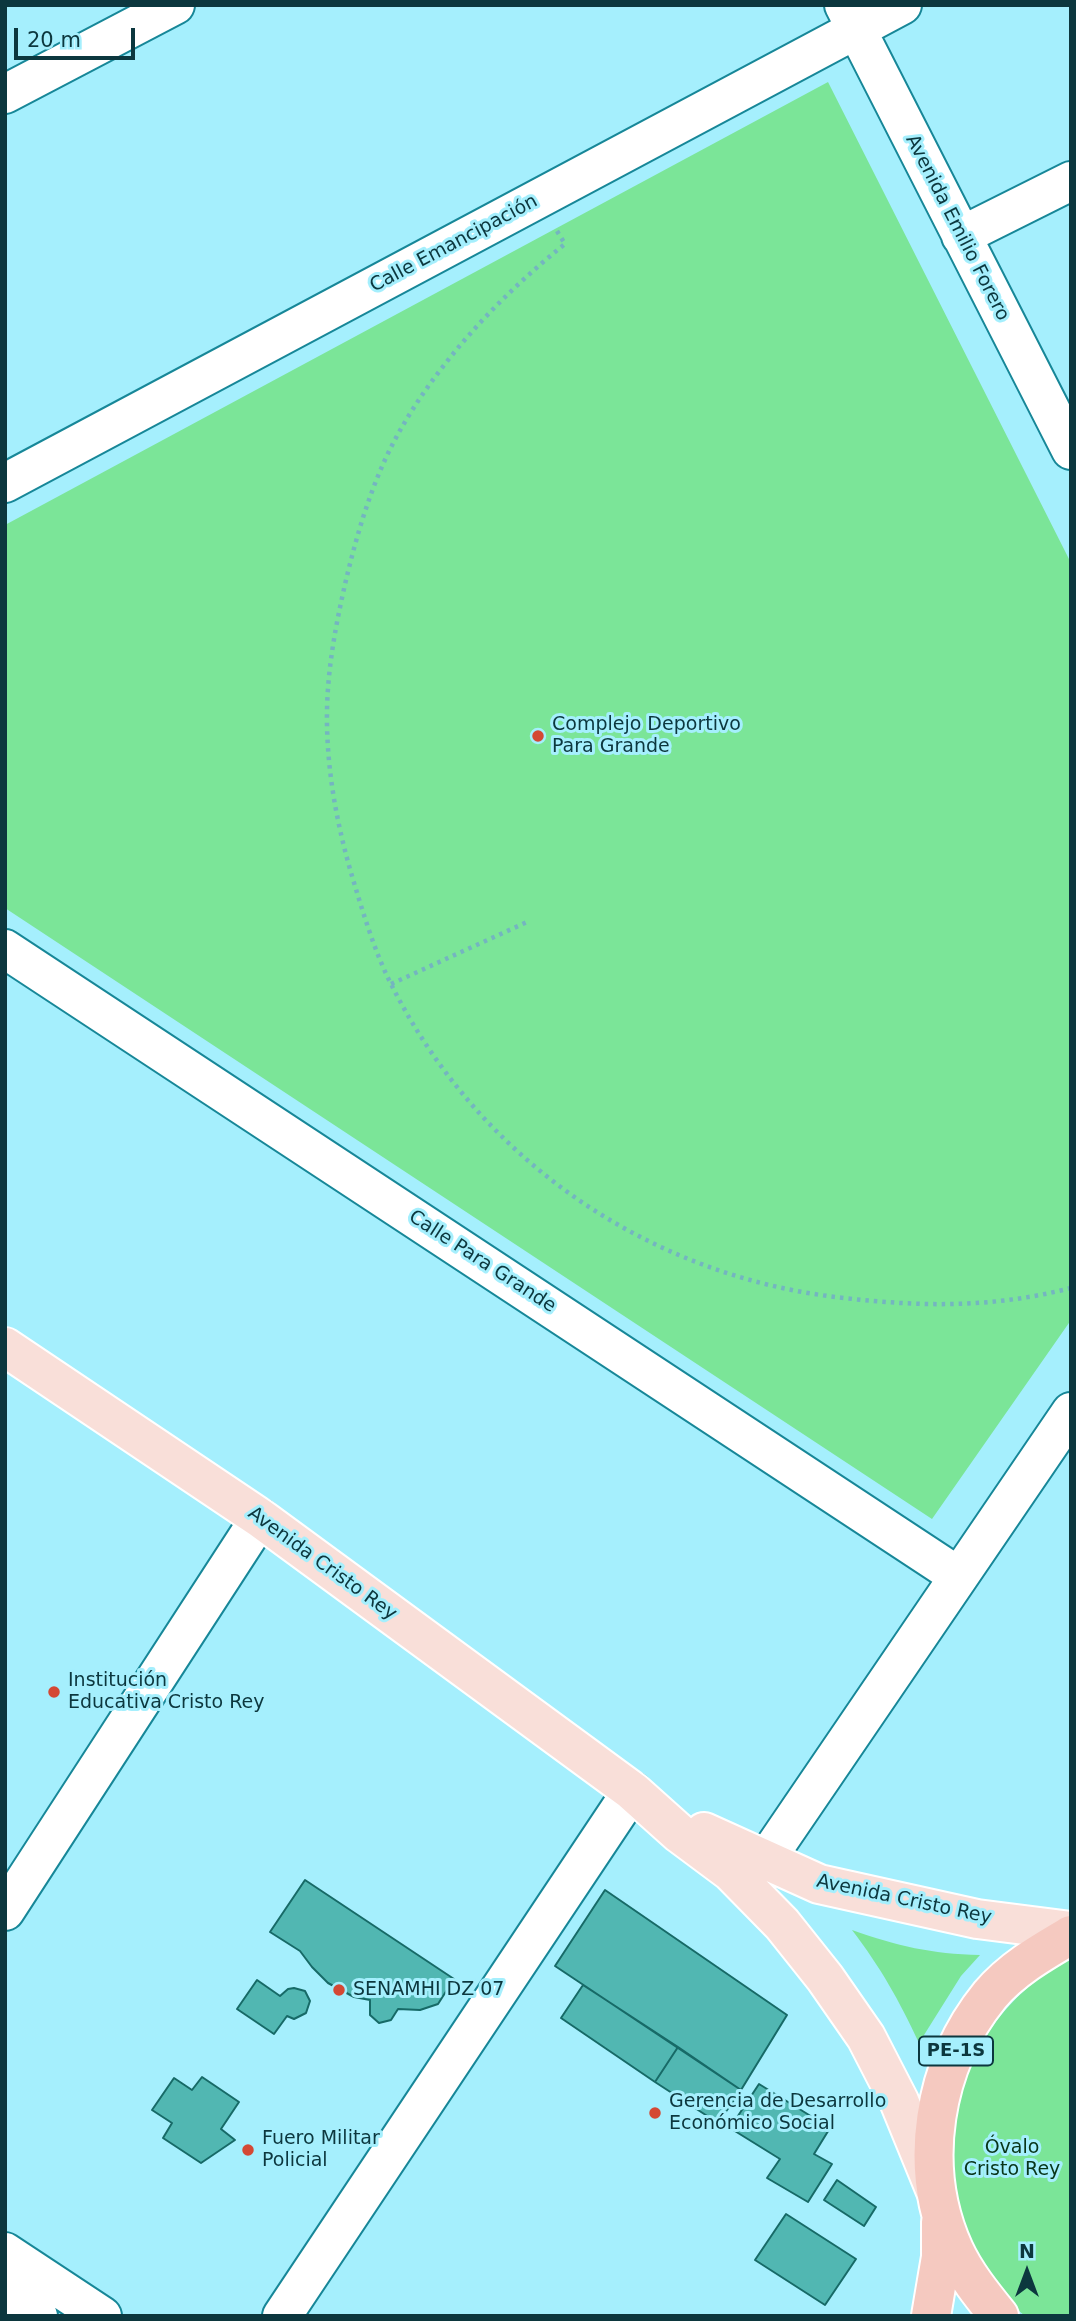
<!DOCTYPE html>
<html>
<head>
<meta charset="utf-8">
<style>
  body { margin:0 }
  #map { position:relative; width:1076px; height:2321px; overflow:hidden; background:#a5effd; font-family:"DejaVu Sans",sans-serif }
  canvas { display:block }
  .frame { position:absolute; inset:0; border:7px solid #0c373e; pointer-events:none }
  .north { position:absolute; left:992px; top:2237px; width:70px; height:70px; -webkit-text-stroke:5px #a5effd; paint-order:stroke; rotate:0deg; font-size:19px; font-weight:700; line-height:28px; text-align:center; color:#0c373e }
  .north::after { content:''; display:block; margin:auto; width:24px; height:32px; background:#0c373e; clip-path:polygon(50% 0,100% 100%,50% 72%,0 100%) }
  .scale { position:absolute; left:14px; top:28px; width:121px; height:32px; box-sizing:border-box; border:4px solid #0c373e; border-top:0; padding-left:9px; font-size:21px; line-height:24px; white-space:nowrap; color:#0c373e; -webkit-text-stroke:5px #a5effd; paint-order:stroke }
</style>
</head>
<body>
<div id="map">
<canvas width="1076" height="2321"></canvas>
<div class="frame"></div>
<div class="north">N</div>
<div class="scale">20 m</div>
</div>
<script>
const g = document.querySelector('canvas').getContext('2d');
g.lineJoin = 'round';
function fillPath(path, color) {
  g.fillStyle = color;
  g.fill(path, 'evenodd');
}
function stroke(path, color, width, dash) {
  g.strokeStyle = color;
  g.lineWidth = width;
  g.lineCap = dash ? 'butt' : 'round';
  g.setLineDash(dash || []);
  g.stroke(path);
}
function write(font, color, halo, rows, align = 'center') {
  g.font = font + ' "DejaVu Sans",sans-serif';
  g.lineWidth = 6;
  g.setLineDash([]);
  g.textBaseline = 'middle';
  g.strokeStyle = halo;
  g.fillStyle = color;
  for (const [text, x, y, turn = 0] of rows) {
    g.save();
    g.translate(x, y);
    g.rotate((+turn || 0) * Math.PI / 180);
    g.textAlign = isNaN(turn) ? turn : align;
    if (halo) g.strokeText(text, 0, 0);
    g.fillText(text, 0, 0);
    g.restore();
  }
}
fillPath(new Path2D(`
  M828 82 1071 563V1320L932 1519 5 908V525Z
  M852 1930C898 1946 931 1954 980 1955L961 1976 919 2043C899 2000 881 1968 852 1930Z
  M1071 1958V2316H1025C1005 2300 990 2279 979 2257 920 2149 962 2015 1071 1958Z`), '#7be598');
const building = new Path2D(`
  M305 1880 454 1979 438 2004 420 2010 398 2009 391 2020 379 2023 370 2015V2000L354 1997 328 1983 312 1967 300 1951 270 1932Z
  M605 1890 787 2015 741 2090 555 1966Z
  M257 1980 280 1996 288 1989 294 1988 305 1991 310 2001 306 2013 294 2019 287 2016 274 2034 237 2009Z
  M583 1985 678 2047 655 2082 561 2018Z
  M678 2047 741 2090 718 2123 655 2082Z
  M202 2077 239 2102 221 2129 235 2140 201 2163 163 2138 172 2123 152 2110 174 2078 192 2090Z
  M759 2084 830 2128 814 2154 832 2164 808 2202 767 2178 780 2159 730 2128Z
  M837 2180 876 2207 864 2226 824 2200Z
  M786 2214 856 2259 825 2305 755 2260Z`);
fillPath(building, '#51b7b2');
stroke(building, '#176a67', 2);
const minor = new Path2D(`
  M844 5 1071 450
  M5 94 175 5
  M961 236 1071 181
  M5 483 902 5
  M5 949 958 1576
  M765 1861 1071 1412
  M5 1911 260 1518
  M5 2252 102 2316
  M5 2294 38 2316
  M282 2316 632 1791`);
const major = new Path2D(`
  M5 1347 260 1518 632 1791 680 1834 731 1872 782 1924 825 1978 866 2037 899 2101 935 2189
  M704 1832 819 1884 977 1919 1071 1931`);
const highway = new Path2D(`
  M931 2316 941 2257V2222
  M999 2316C982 2295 965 2274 954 2250 916 2166 933 2065 990 1995 1012 1969 1042 1952 1071 1935`);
stroke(minor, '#178798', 42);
stroke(major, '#fff', 42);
stroke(highway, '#fff', 42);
stroke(new Path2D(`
  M557 231 565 244C501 295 438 362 398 434 373 479 358 530 346 580 335 628 326 676 327 725 328 780 339 834 355 886 365 919 376 955 392 986 480 1160 649 1277 844 1298 923 1307 993 1308 1071 1288
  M391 984 527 922`), '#74b5c0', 4.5, [3.5, 5]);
stroke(minor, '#fff', 38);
stroke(major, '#f9dfd9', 38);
stroke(highway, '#f5c9c0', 38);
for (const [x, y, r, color] of [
  [538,736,7,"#d44834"],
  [54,1692,7,"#d44834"],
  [339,1990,7,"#d44834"],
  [655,2113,7,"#d44834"],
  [248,2150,7,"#d44834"]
]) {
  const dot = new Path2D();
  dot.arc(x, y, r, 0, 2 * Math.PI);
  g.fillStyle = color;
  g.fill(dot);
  stroke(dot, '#a5effd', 2.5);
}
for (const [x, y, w] of [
  [956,2051,74]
]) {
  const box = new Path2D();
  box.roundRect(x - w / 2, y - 14.5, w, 29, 5);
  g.fillStyle = '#a5effd';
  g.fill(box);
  stroke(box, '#0c373e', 2);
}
write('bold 18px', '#0c373e', null, [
  ["PE-1S",956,2051]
]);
write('19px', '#0c373e', '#a5effd', [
  ["Avenida Emilio Forero",957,228,63],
  ["Calle Emancipación",454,244,-28],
  ["Calle Para Grande",482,1262,33],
  ["Avenida Cristo Rey",322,1564,36],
  ["Avenida Cristo Rey",904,1900,12]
]);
write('19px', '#0c373e', '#a5effd', [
  ["Complejo Deportivo",552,725],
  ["Para Grande",552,747],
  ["Institución",68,1681],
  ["Educativa Cristo Rey",68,1703],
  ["SENAMHI DZ 07",353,1990],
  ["Gerencia de Desarrollo",669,2102],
  ["Económico Social",669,2124],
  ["Fuero Militar",262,2139],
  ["Policial",262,2161]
], 'left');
write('19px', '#083518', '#a5effd', [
  ["Óvalo",1012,2148],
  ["Cristo Rey",1012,2170]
]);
</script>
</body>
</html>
